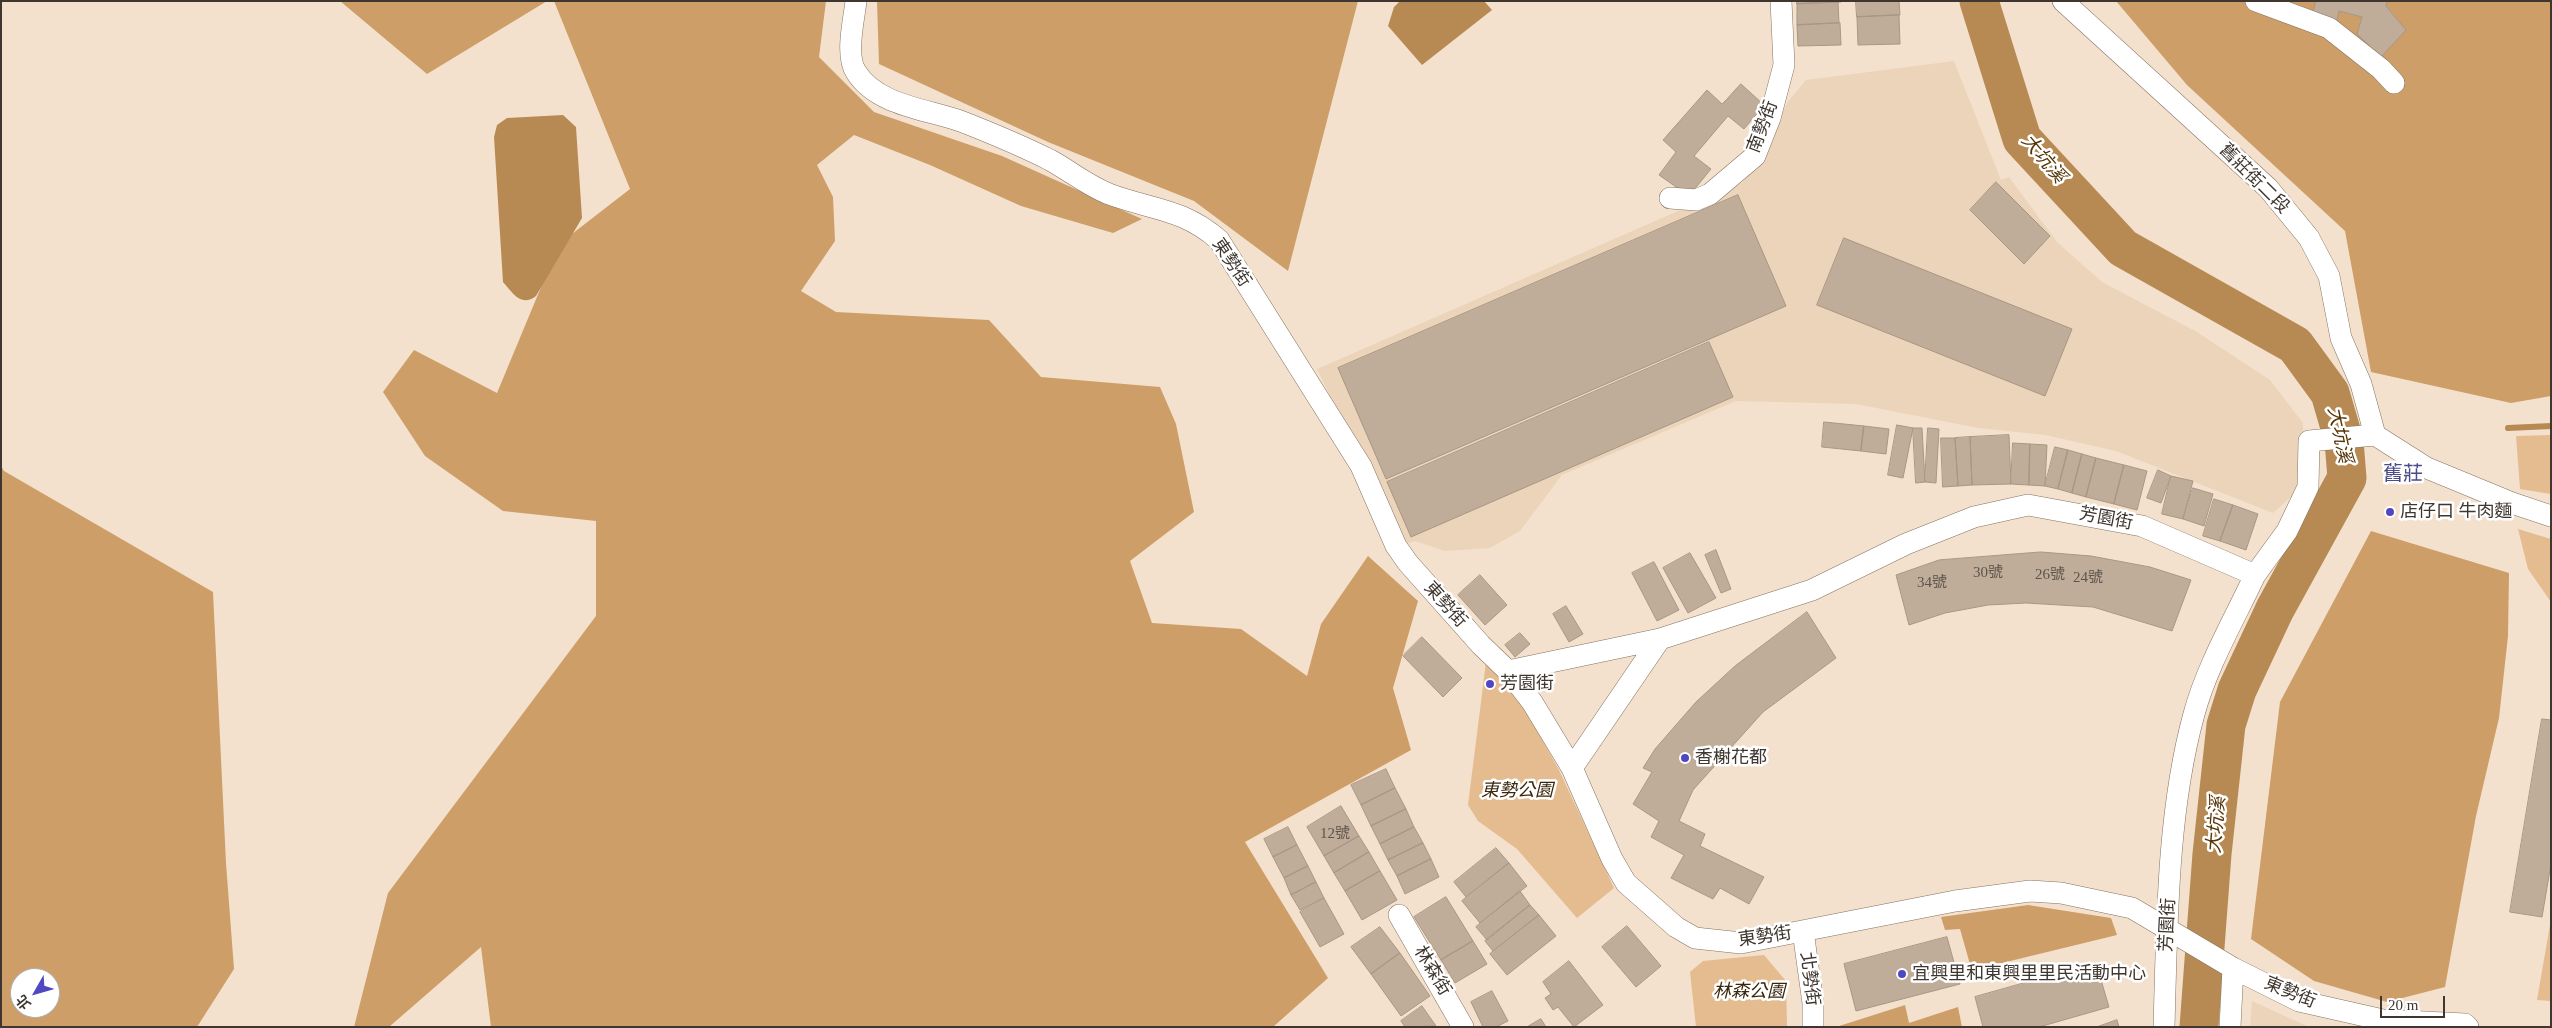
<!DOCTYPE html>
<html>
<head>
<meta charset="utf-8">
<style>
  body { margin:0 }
  #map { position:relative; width:2552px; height:1028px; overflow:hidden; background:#f4e1cd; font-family:"Times New Roman","Noto Sans TC",serif }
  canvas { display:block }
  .frame { position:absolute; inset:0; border:2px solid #3e362f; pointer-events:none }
  .north { position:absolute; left:10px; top:968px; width:50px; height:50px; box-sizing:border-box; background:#fff; border:1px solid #b2afac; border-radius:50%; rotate:232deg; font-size:14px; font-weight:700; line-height:20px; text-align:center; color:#3e362f }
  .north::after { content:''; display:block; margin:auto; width:18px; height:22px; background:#5048c0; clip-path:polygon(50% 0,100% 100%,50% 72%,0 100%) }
  .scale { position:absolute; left:2380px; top:996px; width:65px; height:22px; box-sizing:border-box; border:2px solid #3e362f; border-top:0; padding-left:6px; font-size:15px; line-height:18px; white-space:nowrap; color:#3e362f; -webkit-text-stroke:4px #fff; paint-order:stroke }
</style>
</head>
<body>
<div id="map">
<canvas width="2552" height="1028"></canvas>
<div class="frame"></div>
<div class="north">北</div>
<div class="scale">20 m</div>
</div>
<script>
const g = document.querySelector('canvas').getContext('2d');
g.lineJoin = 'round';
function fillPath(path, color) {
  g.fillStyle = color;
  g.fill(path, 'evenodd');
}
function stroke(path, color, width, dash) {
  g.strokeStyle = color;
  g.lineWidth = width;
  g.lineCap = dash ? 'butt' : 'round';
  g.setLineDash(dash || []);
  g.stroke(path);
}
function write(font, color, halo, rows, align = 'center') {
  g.font = font + ' "Times New Roman","Noto Sans TC",serif';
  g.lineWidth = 5;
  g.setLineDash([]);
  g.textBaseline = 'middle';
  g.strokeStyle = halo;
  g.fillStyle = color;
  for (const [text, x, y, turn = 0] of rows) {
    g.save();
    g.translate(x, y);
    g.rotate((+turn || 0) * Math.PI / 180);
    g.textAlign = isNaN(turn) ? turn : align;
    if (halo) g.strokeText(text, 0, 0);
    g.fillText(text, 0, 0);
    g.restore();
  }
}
fillPath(new Path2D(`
  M1954 61 2001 180 2009 177 2057 242 2102 282 2197 332 2270 380 2303 423V486L2273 513 2116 451 2045 435 1978 428 1856 404 1736 401 1562 475 1520 531 1490 548 1445 551 1415 541 1403 545 1317 369 1742 183 1771 136 1787 103 1806 80Z
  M2252 1001 2309 1027H2250Z`), '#ecd4ba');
fillPath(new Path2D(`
  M2551 435V494L2520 489 2516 436Z
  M2518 529 2551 539V602L2528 569Z
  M1486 662 1516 693 1559 770 1614 888 1577 918 1517 849 1478 821 1468 805Z
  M2551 919V1001L2537 1000Z
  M1764 955 1786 981 1787 1027H1696L1690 972 1703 961Z`), '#e4bc8f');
fillPath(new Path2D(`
  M340 1H547L427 74Z
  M554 1H826L819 57 874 112 1002 156 1142 219 1113 233 1021 206 930 165 854 135 817 165 833 197 835 241 801 291 836 312 989 320 1041 377 1160 387 1176 424 1194 512 1130 561 1152 623 1241 629 1307 676 1321 624 1368 556 1418 601 1393 688 1411 750 1245 842 1328 978 1273 1027H491L481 947 389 1027H354L388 893 596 616V521L503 511 425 456 383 392 414 350 497 393 559 244 630 189Z
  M877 1H1358L1288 271 1194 201 1048 142 879 64Z
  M2116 1H2551V396L2511 403 2371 372 2345 231 2187 85Z
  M1 466 4 471 213 592 226 863 234 969 197 1027H1ZM20 978H50V1008H20Z
  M2371 531 2509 573 2508 636 2499 718 2476 816 2445 987 2387 1002 2314 981 2251 939 2280 702Z
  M2028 905 2111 918 2117 935 1998 964V977L1975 982 1960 929 1945 930 1941 917Z
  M1905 1005 1909 1023 1958 1007 1962 1027H1836Z`), '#cd9e67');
fillPath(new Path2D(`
  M1400 1H1484L1492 10 1422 65 1388 26 1394 7Z
  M563 115 576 127 582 218 536 296C521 308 512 292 503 282L494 137 497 125 507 118Z`), '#b88a53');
stroke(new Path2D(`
  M2508 428 2551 426`), '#b88a53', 6);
stroke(new Path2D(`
  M1979 1 2022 139 2123 248 2295 345 2330 393 2344 441 2347 478 2275 609 2237 690 2226 725 2212 854 2199 1027`), '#b88a53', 39);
const building = new Path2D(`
  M1797 1H1841V2L1797 4Z
  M1856 1H1899L1900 15 1857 17Z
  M2316 1H2387L2386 6 2406 30 2381 57 2357 34 2362 17 2339 11 2335 29 2311 21Z
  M1838 2 1839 23 1797 25V4Z
  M1899 15 1900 44 1858 45 1857 17Z
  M1840 23 1841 45 1798 46 1797 25Z
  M1741 84 1764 105 1744 129 1728 116 1694 156 1711 169 1689 196 1659 175 1676 152 1663 140 1707 90 1722 104Z
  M1996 182 2050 236 2024 264 1970 210Z
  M1738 195 1786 306 1386 479 1338 368Z
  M1844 238 2072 329 2045 396 1817 305Z
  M1709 342 1733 397 1411 537 1387 482Z
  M1824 422 1864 426 1861 451 1822 447Z
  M1897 425 1913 428 1903 478 1888 475Z
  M1864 426 1889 429 1886 454 1861 451Z
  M1913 428H1922L1925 482 1916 483Z
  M1928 428 1939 429 1936 483 1925 482Z
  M2009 435 2011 484 1972 485 1970 437Z
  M1970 437 1972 485 1958 486 1955 438Z
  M1941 438H1955L1958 486 1943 487Z
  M2013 443 2030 444 2029 485 2011 484Z
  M2030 444 2047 445 2045 486 2029 485Z
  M2055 447 2068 450 2058 489 2045 486Z
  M2068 450 2082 454 2072 493 2058 489Z
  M2082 454 2096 458 2086 497 2072 493Z
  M2096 458 2124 465 2114 504 2086 497Z
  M2124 465 2147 471 2137 510 2114 504Z
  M2158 470 2171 476 2161 503 2147 498Z
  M2171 476 2193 481 2183 519 2162 514Z
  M2193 488 2213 494 2204 526 2183 519Z
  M2214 499 2233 505 2220 541 2203 536Z
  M2233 505 2258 514 2246 550 2220 541Z
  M1716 550 1731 589 1721 593 1705 555Z
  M2041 552 2091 556 2150 567 2191 580 2172 631 2093 607 2026 603 1988 605 1945 613 1909 625 1896 575 1939 560Z
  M1690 553 1716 598 1688 613 1663 568Z
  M1654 562 1679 610 1657 621 1632 573Z
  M1480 575 1507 605 1485 625 1458 595Z
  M1566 606 1583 634 1569 642 1553 614Z
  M1807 612 1836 658 1763 712 1693 790 1679 821 1705 834 1700 846 1764 877 1749 904 1720 888 1713 899 1671 878 1684 855 1651 837 1659 821 1633 804 1652 772 1643 768 1655 749 1696 702 1735 666Z
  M1520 633 1530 644 1515 657 1505 645Z
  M1422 637 1462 678 1443 697 1403 656Z
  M2542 719 2551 720V864L2542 917 2510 912Z
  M1386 769 1395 788 1361 805 1351 785Z
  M1395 788 1406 809 1371 826 1361 805Z
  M1341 806 1359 836 1324 856 1307 827Z
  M1406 809 1414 827 1380 844 1371 826Z
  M1288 827 1297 845 1273 857 1264 839Z
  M1414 827 1423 843 1388 860 1380 844Z
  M1359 836 1369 852 1334 873 1324 856Z
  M1423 843 1431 859 1397 876 1388 860Z
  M1297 845 1308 866 1284 878 1273 857Z
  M1496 848 1509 863 1466 897 1454 882Z
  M1369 852 1380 871 1345 891 1334 873Z
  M1431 859 1439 877 1405 894 1397 876Z
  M1509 863 1527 886 1480 923 1462 901Z
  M1308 866 1316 882 1291 895 1284 878Z
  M1380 871 1397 900 1362 920 1345 891Z
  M1316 882 1324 898 1300 910 1291 895Z
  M1520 891 1530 905 1487 940 1476 927Z
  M1446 897 1473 941 1441 960 1414 917Z
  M1324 898 1344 934 1320 947 1300 912Z
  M1530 905 1539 915 1493 951 1485 941Z
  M1539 915 1556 936 1507 975 1490 954Z
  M1627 926 1661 966 1636 987 1602 947Z
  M1380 927 1400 953 1371 974 1351 947Z
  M1947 937 1960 984 1856 1011 1844 964Z
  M1473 941 1487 964 1455 983 1441 960Z
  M1400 953 1430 996 1401 1016 1371 974Z
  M1569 961 1603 1005 1574 1027 1558 1007 1553 1010 1545 998 1551 994 1543 982Z
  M2096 963 2109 1007 2039 1027H1983L1975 997Z
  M1492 991 1508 1021 1496 1027H1483L1471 1002Z
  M1422 1006 1436 1026 1405 1027 1401 1021Z
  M1541 1019 1546 1027H1527Z
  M2117 1020 2119 1027H2097Z`);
fillPath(building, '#bfad9a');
stroke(building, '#a89784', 1);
const minor = new Path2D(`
  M856 1C854 20 845 55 856 72 877 106 928 109 963 122 991 133 1022 146 1050 160 1070 171 1087 185 1109 194 1152 210 1182 208 1219 240L1361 466 1396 546 1408 563 1481 645 1508 671 1532 702 1572 768 1612 859 1626 883 1676 927 1695 938 1741 943 1955 901 2030 891 2061 893 2132 908 2233 968 2299 1001 2383 1020 2465 1024 2468 1027
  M2063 1 2268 188 2309 238 2329 276 2341 338 2361 384 2375 435
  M2256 1 2329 28 2381 69 2394 83
  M1670 198 1696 200 1710 194 1755 156 1770 118 1784 65 1781 1
  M2375 435 2427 468 2512 503 2551 516
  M2255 575 2287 531 2308 487 2309 441 2375 435
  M1508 671 1660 639
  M1572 768 1660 639 1812 590 1906 544 1974 517 2028 505 2142 526 2255 575C2234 620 2207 666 2194 714 2167 812 2167 925 2164 1027
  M1399 915 1463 1027
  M1803 931 1813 1003V1027
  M2230 1027 2233 968`);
stroke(minor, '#837361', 22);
stroke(minor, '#fff', 21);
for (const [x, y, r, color] of [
  [2390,512,5,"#5048c0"],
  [1490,684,5,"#5048c0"],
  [1685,758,5,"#5048c0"],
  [1902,974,5,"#5048c0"]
]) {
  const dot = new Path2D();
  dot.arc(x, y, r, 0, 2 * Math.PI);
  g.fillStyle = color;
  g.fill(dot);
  stroke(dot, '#fff', 2);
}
write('15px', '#5e544a', null, [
  ["30號",1988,573],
  ["26號",2050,575],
  ["24號",2088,578],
  ["34號",1932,583],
  ["12號",1335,834]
]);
write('18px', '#3e362f', '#fff', [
  ["南勢街",1763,127,-69],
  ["舊莊街二段",2254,179,45],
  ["東勢街",1231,263,56],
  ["芳園街",2106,519,11],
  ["東勢街",1445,605,48],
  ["芳園街",2168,925,-87],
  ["東勢街",1765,937,-8],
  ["林森街",1432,971,59],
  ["北勢街",1809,979,83],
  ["東勢街",2290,993,22]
]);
write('18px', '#3e362f', '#fff', [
  ["店仔口 牛肉麵",2400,512],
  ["芳園街",1500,684],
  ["香榭花都",1695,758],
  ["宜興里和東興里里民活動中心",1912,974]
], 'left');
write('italic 18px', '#3a260d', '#fff', [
  ["東勢公園",1517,791],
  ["林森公園",1749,992]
]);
write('italic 19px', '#563608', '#fff', [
  ["大坑溪",2043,159,50],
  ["大坑溪",2339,435,78],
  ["大坑溪",2217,825,-85]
]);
write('20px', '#4a4c8a', '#fff', [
  ["舊莊",2403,475]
]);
</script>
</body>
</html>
